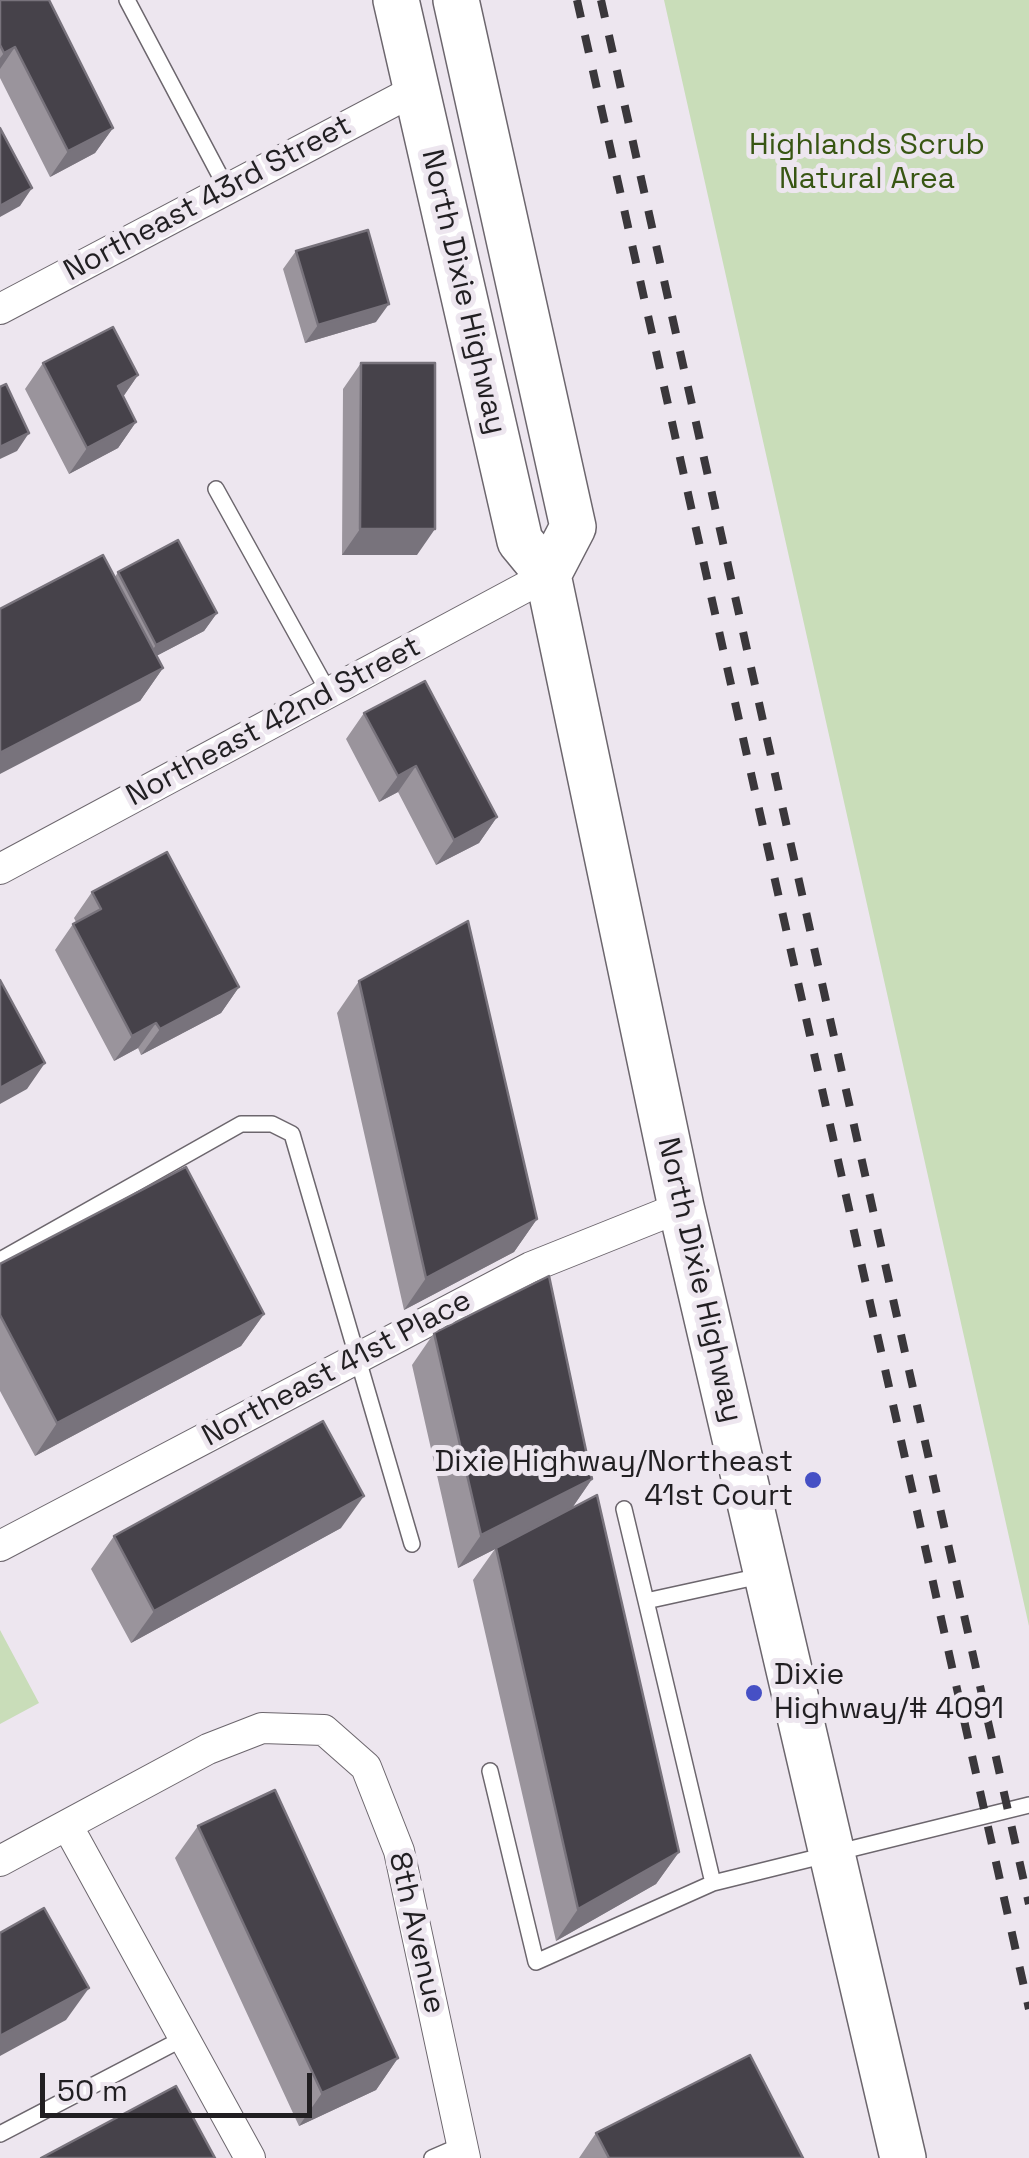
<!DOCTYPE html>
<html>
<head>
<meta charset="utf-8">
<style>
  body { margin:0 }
  #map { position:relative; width:1029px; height:2158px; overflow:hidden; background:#ede6ef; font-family:"Space Grotesk",sans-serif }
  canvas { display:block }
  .scale { position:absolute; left:40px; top:2073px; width:272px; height:45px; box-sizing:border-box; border:5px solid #211f22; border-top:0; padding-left:12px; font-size:30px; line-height:35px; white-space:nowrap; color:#211f22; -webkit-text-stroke:8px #ede6ef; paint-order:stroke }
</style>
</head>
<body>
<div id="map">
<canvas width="1029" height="2158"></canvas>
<div class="scale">50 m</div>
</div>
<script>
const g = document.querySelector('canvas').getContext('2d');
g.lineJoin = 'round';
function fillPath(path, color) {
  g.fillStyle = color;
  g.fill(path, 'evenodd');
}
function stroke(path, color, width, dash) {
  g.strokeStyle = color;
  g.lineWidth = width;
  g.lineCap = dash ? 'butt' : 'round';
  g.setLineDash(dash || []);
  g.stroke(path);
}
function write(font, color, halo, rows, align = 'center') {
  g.font = font + ' "Space Grotesk",sans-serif';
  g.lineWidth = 10;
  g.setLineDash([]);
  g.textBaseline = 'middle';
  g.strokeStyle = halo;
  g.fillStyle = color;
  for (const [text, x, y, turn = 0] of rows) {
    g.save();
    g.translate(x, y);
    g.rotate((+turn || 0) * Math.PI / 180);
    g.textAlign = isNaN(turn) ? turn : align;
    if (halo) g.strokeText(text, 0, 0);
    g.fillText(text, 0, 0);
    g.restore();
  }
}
fillPath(new Path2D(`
  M664 0H1029V1626Z
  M0 1630 39 1703 0 1724Z`), '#c9ddb9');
const lane = new Path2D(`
  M127 0 227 189
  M216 489 329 693
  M0 1260 241 1124H272L292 1134 412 1544
  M624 1509 646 1601
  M490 1771 536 1962 713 1883 1029 1805
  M713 1883 646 1601 765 1575
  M0 2134 184 2038
  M432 2158 462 2145`);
const street = new Path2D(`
  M0 309 417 89
  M0 869 548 575
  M0 1546 531 1267 681 1207
  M67 1825 250 2158
  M0 1861 208 1749 262 1728 324 1730 366 1767 399 1851 465 2158`);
const secondary = new Path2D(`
  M396 0 520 541 548 575 681 1207 903 2158
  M456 0 573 527 548 575`);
stroke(lane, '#6c666d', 18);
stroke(street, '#6c666d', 32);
stroke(secondary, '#6c666d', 48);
stroke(lane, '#fff', 15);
stroke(street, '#fff', 30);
stroke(secondary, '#fff', 45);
stroke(new Path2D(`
  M577 0 1029 2009
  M601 0 1029 1904`), '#3a373b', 8, [18, 18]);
fillPath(new Path2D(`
  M0 0 113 128 95 153 50 177 0 78Z
  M296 251 376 322 305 343 283 269Z
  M43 363 138 375 123 397 136 422 118 448 69 474 25 389Z
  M361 363 417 555H342L343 389Z
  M118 572 217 613 204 631 156 656 163 668 140 701 115 577Z
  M364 713 497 817 479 843 436 865 398 792 379 802 346 739Z
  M92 892 239 987 221 1013 141 1055 138 1048 114 1061 55 950 73 924 76 922 74 918Z
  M359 981 537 1219 514 1252 404 1310 337 1013Z
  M0 1264 264 1314 241 1346 35 1456 0 1391Z
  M434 1333 592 1479 572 1508 679 1852 656 1884 556 1941 473 1580 495 1549 458 1568 412 1365Z
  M341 1528 131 1643 91 1569 114 1536Z
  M198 1826 398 2058 376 2090 299 2126 175 1858Z
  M596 2133 803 2158H579Z`), '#9a949c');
fillPath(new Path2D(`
  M15 47 0 69V58L4 53Z
  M113 128 95 153 50 177 68 151Z
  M32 188 20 206 0 217V206Z
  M389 304 376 322 305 343 318 325Z
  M138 375 120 401 118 386Z
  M136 422 118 448 69 474 87 448Z
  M29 433 17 451 0 459V447Z
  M360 529H435L417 555H342Z
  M217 613 204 631 143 663 156 645Z
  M163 668 140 701 0 774V753Z
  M416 766 398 792 379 802 398 776Z
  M497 817 479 843 436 865 454 840Z
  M239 987 221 1013 141 1055 160 1029Z
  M156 1023 138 1048 114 1061 132 1036Z
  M45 1063 27 1089 0 1104V1088Z
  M537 1219 514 1252 404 1310 426 1278Z
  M264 1314 241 1346 35 1456 57 1423Z
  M592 1479 570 1511 458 1568 481 1535Z
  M364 1496 341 1528 131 1643 154 1611Z
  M679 1852 656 1884 556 1941 578 1909Z
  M89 1988 66 2020 0 2056V2036Z
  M398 2058 376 2090 299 2126 322 2093Z`), '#78737c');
const building = new Path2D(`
  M0 0H49L113 128 68 151 15 47 4 53 0 45Z
  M0 128 32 188 0 206Z
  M368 230 389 304 318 325 296 251Z
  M113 327 138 375 118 386 136 422 87 448 43 363Z
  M361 363H435V529H360Z
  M6 384 29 433 0 447V387Z
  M178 540 217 613 156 645 118 572Z
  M103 555 163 668 0 753V609Z
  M425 681 497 817 454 840 416 766 398 776 364 713Z
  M167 852 239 987 160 1029 156 1023 132 1036 73 924 101 909 92 892Z
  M468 921 537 1219 426 1278 359 981Z
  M0 980 45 1063 0 1088Z
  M186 1167 264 1314 57 1423 0 1315V1264Z
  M549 1276 592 1479 481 1535 434 1333Z
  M323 1421 364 1496 154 1611 114 1536Z
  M597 1495 679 1852 578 1909 496 1548Z
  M275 1790 398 2058 322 2093 198 1826Z
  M44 1908 89 1988 0 2036V1933Z
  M750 2055 803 2158H609L596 2133Z
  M176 2086 215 2158H41Z`);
fillPath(building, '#46424a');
stroke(building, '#78737c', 2.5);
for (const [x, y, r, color] of [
  [813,1480,10,"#4650c5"],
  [754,1693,10,"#4650c5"]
]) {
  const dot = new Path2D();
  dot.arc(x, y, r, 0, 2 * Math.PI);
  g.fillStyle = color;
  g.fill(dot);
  stroke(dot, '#ede6ef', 4);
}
write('30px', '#385613', '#ede6ef', [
  ["Highlands Scrub",867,146],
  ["Natural Area",867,180]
]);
write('30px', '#211f22', '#ede6ef', [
  ["Northeast 43rd Street",208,199,-28],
  ["North Dixie Highway",463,292,77],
  ["Northeast 42nd Street",274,722,-28],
  ["North Dixie Highway",699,1280,77],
  ["Northeast 41st Place",337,1369,-28],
  ["8th Avenue",416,1933,77]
]);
write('30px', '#211f22', '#ede6ef', [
  ["Dixie Highway/Northeast",793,1463],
  ["41st Court",793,1497],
  ["Dixie",774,1676,"left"],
  ["Highway/# 4091",774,1710,"left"]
], 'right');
</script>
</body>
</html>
